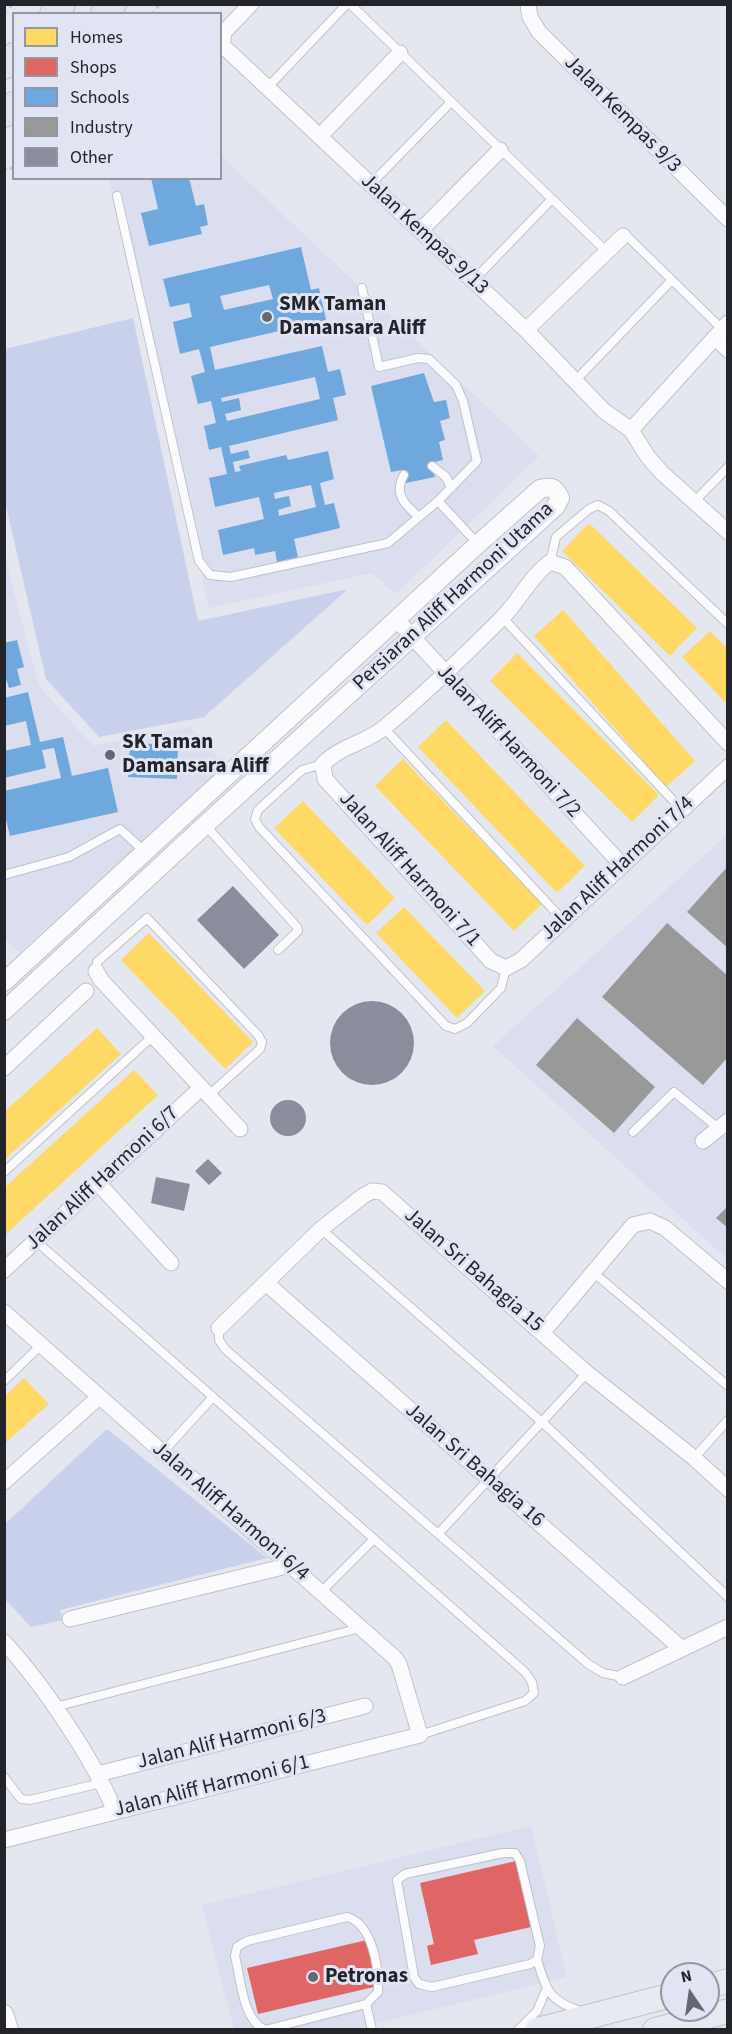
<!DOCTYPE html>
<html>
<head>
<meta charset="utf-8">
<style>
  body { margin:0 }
  #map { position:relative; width:732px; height:2034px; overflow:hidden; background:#e4e7ef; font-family:"Source Sans 3",sans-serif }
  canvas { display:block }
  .frame { position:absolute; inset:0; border:6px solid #23242a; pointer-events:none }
  .legend { position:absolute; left:12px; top:12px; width:210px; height:168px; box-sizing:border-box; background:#e0e4f3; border:2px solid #9497a3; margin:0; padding:8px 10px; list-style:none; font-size:18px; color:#23242a }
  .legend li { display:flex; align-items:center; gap:12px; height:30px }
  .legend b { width:30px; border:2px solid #9497a3 }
  .north { position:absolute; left:660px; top:1962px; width:60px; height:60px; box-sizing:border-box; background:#e0e4f3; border:2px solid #9497a3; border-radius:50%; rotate:347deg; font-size:16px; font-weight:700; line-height:24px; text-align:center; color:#23242a }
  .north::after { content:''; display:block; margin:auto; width:21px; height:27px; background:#67686f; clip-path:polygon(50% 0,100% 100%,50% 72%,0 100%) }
</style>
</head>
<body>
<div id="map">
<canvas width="732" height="2034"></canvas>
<div class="frame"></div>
<ul class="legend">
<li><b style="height:16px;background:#ffd966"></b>Homes</li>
<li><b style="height:16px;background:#e06666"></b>Shops</li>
<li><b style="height:16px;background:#6fa8dc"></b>Schools</li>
<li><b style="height:16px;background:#999"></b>Industry</li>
<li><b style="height:16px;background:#8a8d9c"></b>Other</li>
</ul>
<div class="north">N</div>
</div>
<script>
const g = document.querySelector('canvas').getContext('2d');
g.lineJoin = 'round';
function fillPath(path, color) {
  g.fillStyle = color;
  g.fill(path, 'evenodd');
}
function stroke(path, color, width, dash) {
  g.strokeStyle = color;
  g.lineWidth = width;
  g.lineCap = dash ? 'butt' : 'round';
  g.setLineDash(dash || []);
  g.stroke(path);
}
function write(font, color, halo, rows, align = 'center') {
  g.font = font + ' "Source Sans 3",sans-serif';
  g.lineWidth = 6;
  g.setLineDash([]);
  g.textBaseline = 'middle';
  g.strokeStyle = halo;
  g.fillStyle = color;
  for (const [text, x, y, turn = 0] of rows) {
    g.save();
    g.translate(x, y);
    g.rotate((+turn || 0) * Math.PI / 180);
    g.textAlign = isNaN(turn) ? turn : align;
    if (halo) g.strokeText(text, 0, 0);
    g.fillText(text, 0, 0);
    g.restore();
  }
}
fillPath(new Path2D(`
  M221 156 539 456 396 594 372 573 209 608 109 179 220 178Z
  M4 555 39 686 93 746 190 727 225 765 19 953 4 938Z
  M727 835V1259L493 1046Z
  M531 1826 567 1977 352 2029H234L202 1905Z`), '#dadeee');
fillPath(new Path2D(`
  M133 318 198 621 348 589 204 717 99 737 46 679 5 502V349Z
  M107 1429 267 1558 60 1610 62 1620 31 1627 5 1599V1524Z`), '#c8d0ec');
fillPath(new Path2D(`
  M589 523 697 628 670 656 562 551Z
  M563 610 695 761 666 787 534 636Z
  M710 631 728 649V705L682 657Z
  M517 653 659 795 632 822 490 681Z
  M446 720 585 866 557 893 418 747Z
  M403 759 542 904 514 931 375 786Z
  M303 801 395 898 367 925 274 828Z
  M404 907 485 991 457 1018 376 933Z
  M149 933 253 1042 225 1069 121 960Z
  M97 1028 121 1054 4 1160V1112Z
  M134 1070 158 1095 4 1236V1188Z
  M24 1378 49 1404 4 1444V1397Z`), '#ffd966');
fillPath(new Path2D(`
  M516 1861 531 1927 474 1940 478 1954 431 1965 427 1946 434 1944 420 1883Z
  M367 1940 378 1986 258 2014 247 1968Z`), '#e06666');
fillPath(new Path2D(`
  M151 178H189L196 206 204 204 208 225 200 227 202 234 149 246 141 213 158 209Z
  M301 247 311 290 319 288 326 320 210 347 215 370 322 346 328 372 340 369 346 395 333 398 338 420 229 446 231 454 248 450 250 458 233 462 235 472 241 471 239 466 286 455 288 460 328 451 334 479 320 483 325 505 334 503 340 528 294 539 298 557 277 562 275 551 255 555 254 548 223 555 218 530 264 519 259 497 215 507 209 478 227 474 221 447 209 450 204 426 216 423 211 401 198 404 191 376 205 372 199 349 180 354 173 322 192 317 189 303 170 307 163 279ZM269 285 273 299 224 310 220 296ZM315 377 320 399 227 421 225 414 241 410 239 398 222 402 221 398ZM311 485 316 507 279 516 278 510 291 506 289 496 275 499 274 493Z
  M424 373 434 402 446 400 450 418 440 421 445 440 439 442 443 460 431 463 435 477 406 483 403 470 391 472 371 386Z
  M17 640 24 667 17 669 21 685 9 688 4 673V643Z
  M28 692 40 742 63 737 72 776 108 768 118 812 10 836 4 811V791L61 778 54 748 42 750 46 768 4 778V751L31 745 26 721 4 726V698Z
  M130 743 178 745 177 779 128 777Z`), '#6fa8dc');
fillPath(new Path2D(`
  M728 866V948L687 912Z
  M667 923 728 976V1057L703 1085 602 997Z
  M577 1018 655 1087 614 1133 536 1065Z
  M728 1206V1228L716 1218Z`), '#999');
fillPath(new Path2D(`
  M233 886 279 935 244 969 197 920Z
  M330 1043a42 42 0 1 1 84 0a42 42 0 1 1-84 0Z
  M270 1118a18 18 0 1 1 36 0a18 18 0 1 1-36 0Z
  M208 1159 222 1173 209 1185 195 1171Z
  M156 1177 190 1184 184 1211 151 1203Z`), '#8a8d9c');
const service = new Path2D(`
  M350 4 606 251
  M267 88 347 4
  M370 185 451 102
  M117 196 199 561 210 575 231 577 388 543 438 501 477 461 463 401 456 385 429 359 418 358 379 367 362 288
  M623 236 628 237 722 329
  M473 281 552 199
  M575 381 671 281
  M432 466 446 477 451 488
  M404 475C393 494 405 505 419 517
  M438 501 478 544
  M694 502 728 467
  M550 562 556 537 589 509 598 505 609 511 728 624
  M502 617 682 810
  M384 728 562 919
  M323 764 302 770 258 810 255 819 259 827 446 1026 455 1029 467 1023 501 988 506 968
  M206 826 297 927 298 931 278 950
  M4 875 69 857 120 829 144 851
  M96 971 97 962 147 918 258 1035 262 1042 260 1049 209 1095
  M633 1132 674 1092 718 1128
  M4 1172 154 1035
  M321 1229 542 1422 728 1597
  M36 1241 525 1672 532 1682 534 1693 525 1701 420 1735
  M594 1273 728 1386
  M219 1328V1340L225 1349 588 1664 603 1673 623 1677
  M4 1381 41 1345
  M163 1452 213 1397
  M694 1458 728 1420
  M439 1533 587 1373
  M321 1592 373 1540
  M55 1707 360 1628
  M4 1777 21 1799 30 1800 101 1783
  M503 1853H515L520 1861 540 1946 537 1960 530 1964 432 1987 419 1984 414 1977 397 1880 405 1874Z
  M347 1917C373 1924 379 1969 378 1992L366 2004 265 2030C242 2019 241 1979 235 1956L237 1947 247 1941Z
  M537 1960C547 1991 549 2001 581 2011
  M366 2004 372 2030
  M518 2030 537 2011 546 1990`);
const minor = new Path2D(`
  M251 4 224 32 222 45 526 330 604 411 631 430 648 457 662 473 728 532
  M528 4 530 17 539 32 728 219
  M320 136 400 53
  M420 231 500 150
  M526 330 623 236
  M715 337 728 350
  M631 430 728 323
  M397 620 621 864
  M728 743 565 567 550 562C531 576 520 599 503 617 466 654 425 694 385 727 366 743 340 746 323 764L325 779 491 961 506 968 521 960 728 767
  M96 971 101 980 240 1129
  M4 1068 86 991
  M703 1141 728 1121
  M99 1184 171 1263
  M4 1270 201 1088
  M266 1283 682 1649
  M4 1312 395 1658 399 1664 420 1735 4 1840
  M219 1328 321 1229 363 1196 372 1191 382 1192 587 1373 694 1458 728 1489
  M543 1332 633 1225 650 1221 665 1228 728 1281
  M4 1482 99 1397
  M70 1619 291 1565
  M4 1642C42 1683 95 1761 115 1812
  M623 1677 728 1627
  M98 1774 365 1706`);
const tertiary = new Path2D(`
  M4 982 478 544 540 489C551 486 555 487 560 498L556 506 205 825 4 1011
  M4 2014 9 2030`);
const primary = new Path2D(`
  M708 1986 728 1981
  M537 2030 672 1995
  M655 2030 728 2011`);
const trunk = new Path2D(`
  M53 14 62 4
  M104 14 113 4
  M4 66 14 56
  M4 114 14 105`);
stroke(service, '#bfc1c7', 10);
stroke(minor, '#bfc1c7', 17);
stroke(tertiary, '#bfc1c7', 20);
stroke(primary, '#c1c2c7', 26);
stroke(trunk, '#c1c2c7', 28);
stroke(new Path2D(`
  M4 13 13 4
  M152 14 160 4
  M4 168 8 171 14 166`), '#c7c8cb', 3, [3, 4.5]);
stroke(service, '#fbfbfd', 8);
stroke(minor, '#fbfbfd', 15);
stroke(tertiary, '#fbfbfd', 18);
stroke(primary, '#e7eaf0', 24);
stroke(trunk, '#e1e4eb', 26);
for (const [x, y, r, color] of [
  [267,317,6,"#67686f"],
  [110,755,6,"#67686f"],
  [313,1977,6,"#67686f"]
]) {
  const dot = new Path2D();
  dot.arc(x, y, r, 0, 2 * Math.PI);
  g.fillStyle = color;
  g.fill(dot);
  stroke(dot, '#e0e4f3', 2);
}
write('21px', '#23242a', '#e0e4f3', [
  ["Jalan Kempas 9/3",622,115,45],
  ["Jalan Kempas 9/13",424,235,43],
  ["Persiaran Aliff Harmoni Utama",454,597,-43],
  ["Jalan Aliff Harmoni 7/2",508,742,47],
  ["Jalan Aliff Harmoni 7/4",618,869,-43],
  ["Jalan Aliff Harmoni 7/1",409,870,48],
  ["Jalan Aliff Harmoni 6/7",103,1179,-43],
  ["Jalan Sri Bahagia 15",473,1271,41],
  ["Jalan Sri Bahagia 16",474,1466,41],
  ["Jalan Aliff Harmoni 6/4",230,1512,41],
  ["Jalan Alif Harmoni 6/3",232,1740,-14],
  ["Jalan Aliff Harmoni 6/1",212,1787,-14]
]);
write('bold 21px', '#23242a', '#e0e4f3', [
  ["SMK Taman",279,305],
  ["Damansara Aliff",279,329],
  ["SK Taman",122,743],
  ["Damansara Aliff",122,767],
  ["Petronas",325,1977]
], 'left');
</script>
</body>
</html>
